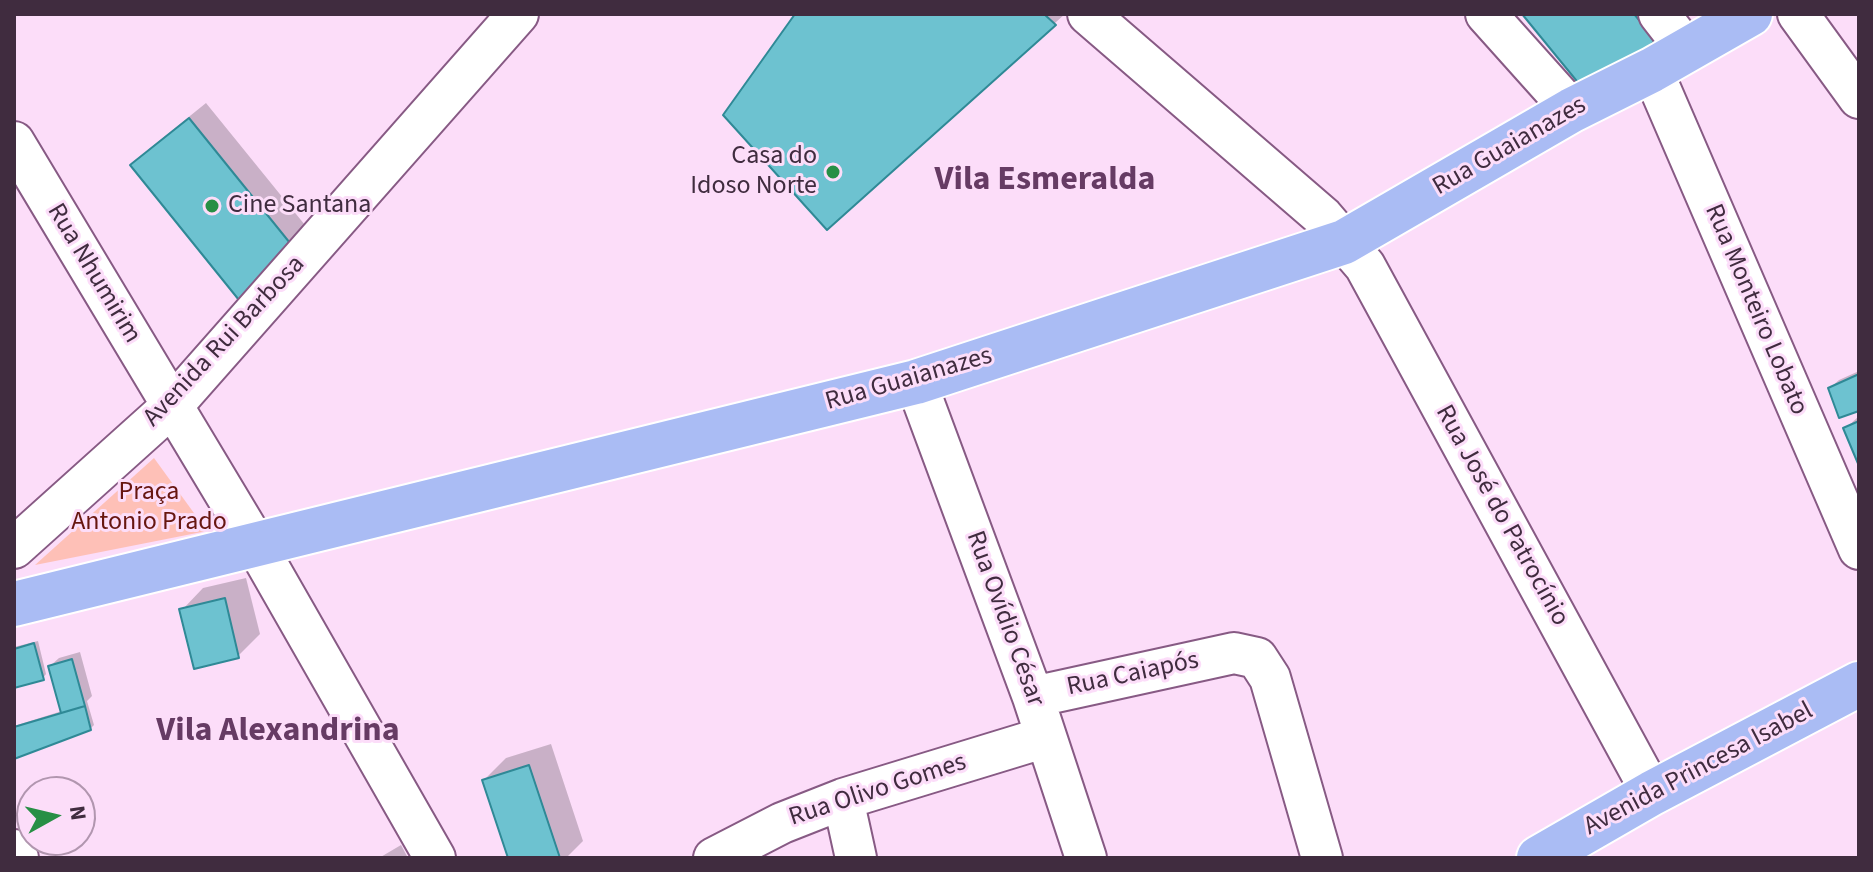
<!DOCTYPE html>
<html>
<head>
<meta charset="utf-8">
<style>
  body { margin:0 }
  #map { position:relative; width:1873px; height:872px; overflow:hidden; background:#fcddf9; font-family:"Source Sans 3",sans-serif }
  canvas { display:block }
  .frame { position:absolute; inset:0; border:16px solid #402c3f; pointer-events:none }
  .north { position:absolute; left:16px; top:776px; width:80px; height:80px; box-sizing:border-box; background:#fcddf9; border:2px solid #b196af; border-radius:50%; rotate:82deg; font-size:22px; font-weight:700; line-height:32px; text-align:center; color:#402c3f }
  .north::after { content:''; display:block; margin:auto; width:28px; height:36px; background:#278f45; clip-path:polygon(50% 0,100% 100%,50% 72%,0 100%) }
</style>
</head>
<body>
<div id="map">
<canvas width="1873" height="872"></canvas>
<div class="frame"></div>
<div class="north">N</div>
</div>
<script>
const g = document.querySelector('canvas').getContext('2d');
g.lineJoin = 'round';
function fillPath(path, color) {
  g.fillStyle = color;
  g.fill(path, 'evenodd');
}
function stroke(path, color, width, dash) {
  g.strokeStyle = color;
  g.lineWidth = width;
  g.lineCap = dash ? 'butt' : 'round';
  g.setLineDash(dash || []);
  g.stroke(path);
}
function write(font, color, halo, rows, align = 'center') {
  g.font = font + ' "Source Sans 3",sans-serif';
  g.lineWidth = 6;
  g.setLineDash([]);
  g.textBaseline = 'middle';
  g.strokeStyle = halo;
  g.fillStyle = color;
  for (const [text, x, y, turn = 0] of rows) {
    g.save();
    g.translate(x, y);
    g.rotate((+turn || 0) * Math.PI / 180);
    g.textAlign = isNaN(turn) ? turn : align;
    if (halo) g.strokeText(text, 0, 0);
    g.fillText(text, 0, 0);
    g.restore();
  }
}
fillPath(new Path2D(`
  M154 458 207 531 35 565Z`), '#fec0b7');
fillPath(new Path2D(`
  M797 14H1065L827 227Z
  M206 103 309 230 259 287 133 165 149 149Z
  M1859 371V408L1830 388 1839 380Z
  M1859 416V461L1845 429Z
  M246 578 260 634 238 656 182 610 203 588Z
  M38 641 46 674 43 678 14 686V647Z
  M80 652 92 696 87 701 94 725 90 729 14 757V726L62 711 50 666 59 658Z
  M551 744 583 841 566 858H510L484 780 506 758Z
  M401 845 408 858H379Z`), '#0003');
const building = new Path2D(`
  M795 14H1044L1056 25 827 230 723 115Z
  M1522 14H1634L1656 40 1589 96Z
  M189 118 294 248 243 305 130 165Z
  M1859 374V411L1839 418 1828 388Z
  M1859 421V466L1843 428Z
  M225 598 239 658 194 669 179 609Z
  M34 643 44 680 14 688V649Z
  M72 659 85 706 61 713 48 666Z
  M85 706 91 730 14 759V727Z
  M529 765 560 858H508L482 780Z`);
fillPath(building, '#6dc2d0');
stroke(building, '#2f8996', 2);
const minor = new Path2D(`
  M1088 14 1323 217 1365 266 1652 793
  M1486 14 1572 110
  M1659 14 1687 50
  M1798 14 1859 98
  M1652 70 1859 549
  M14 142 256 545 435 858
  M916 382 1033 697 1086 858
  M14 548 172 406 518 14
  M1033 697 1234 653 1257 658 1270 678 1322 858
  M843 799 856 858
  M14 850 18 858
  M714 858 782 823 843 799 1046 737`);
const major = new Path2D(`
  M14 604 916 382 1344 242 1572 110 1652 70 1750 14
  M1539 858 1652 793 1859 684`);
stroke(minor, '#875a84', 44);
stroke(major, '#fff', 48);
stroke(minor, '#fff', 40);
stroke(major, '#aabcf4', 44);
for (const [x, y, r, color] of [
  [833,172,8,"#278f45"],
  [212,206,8,"#278f45"]
]) {
  const dot = new Path2D();
  dot.arc(x, y, r, 0, 2 * Math.PI);
  g.fillStyle = color;
  g.fill(dot);
  stroke(dot, '#fcddf9', 3);
}
write('26px', '#402c3f', '#fcddf9', [
  ["Rua Guaianazes",1510,147,-30],
  ["Rua Nhumirim",93,274,59],
  ["Rua Monteiro Lobato",1755,310,67],
  ["Avenida Rui Barbosa",225,342,-47],
  ["Rua Guaianazes",909,380,-16],
  ["Rua José do Patrocínio",1501,516,61],
  ["Rua Ovídio César",1004,619,70],
  ["Rua Caiapós",1133,675,-12],
  ["Avenida Princesa Isabel",1699,770,-28],
  ["Rua Olivo Gomes",878,791,-18]
]);
write('26px', '#402c3f', '#fcddf9', [
  ["Casa do",817,157],
  ["Idoso Norte",817,187],
  ["Cine Santana",228,206,"left"]
], 'right');
write('26px', '#671610', '#fcddf9', [
  ["Praça",149,493],
  ["Antonio Prado",149,523]
]);
write('bold 34px', '#663b64', '#fcddf9', [
  ["Vila Esmeralda",1045,182],
  ["Vila Alexandrina",278,733]
]);
</script>
</body>
</html>
